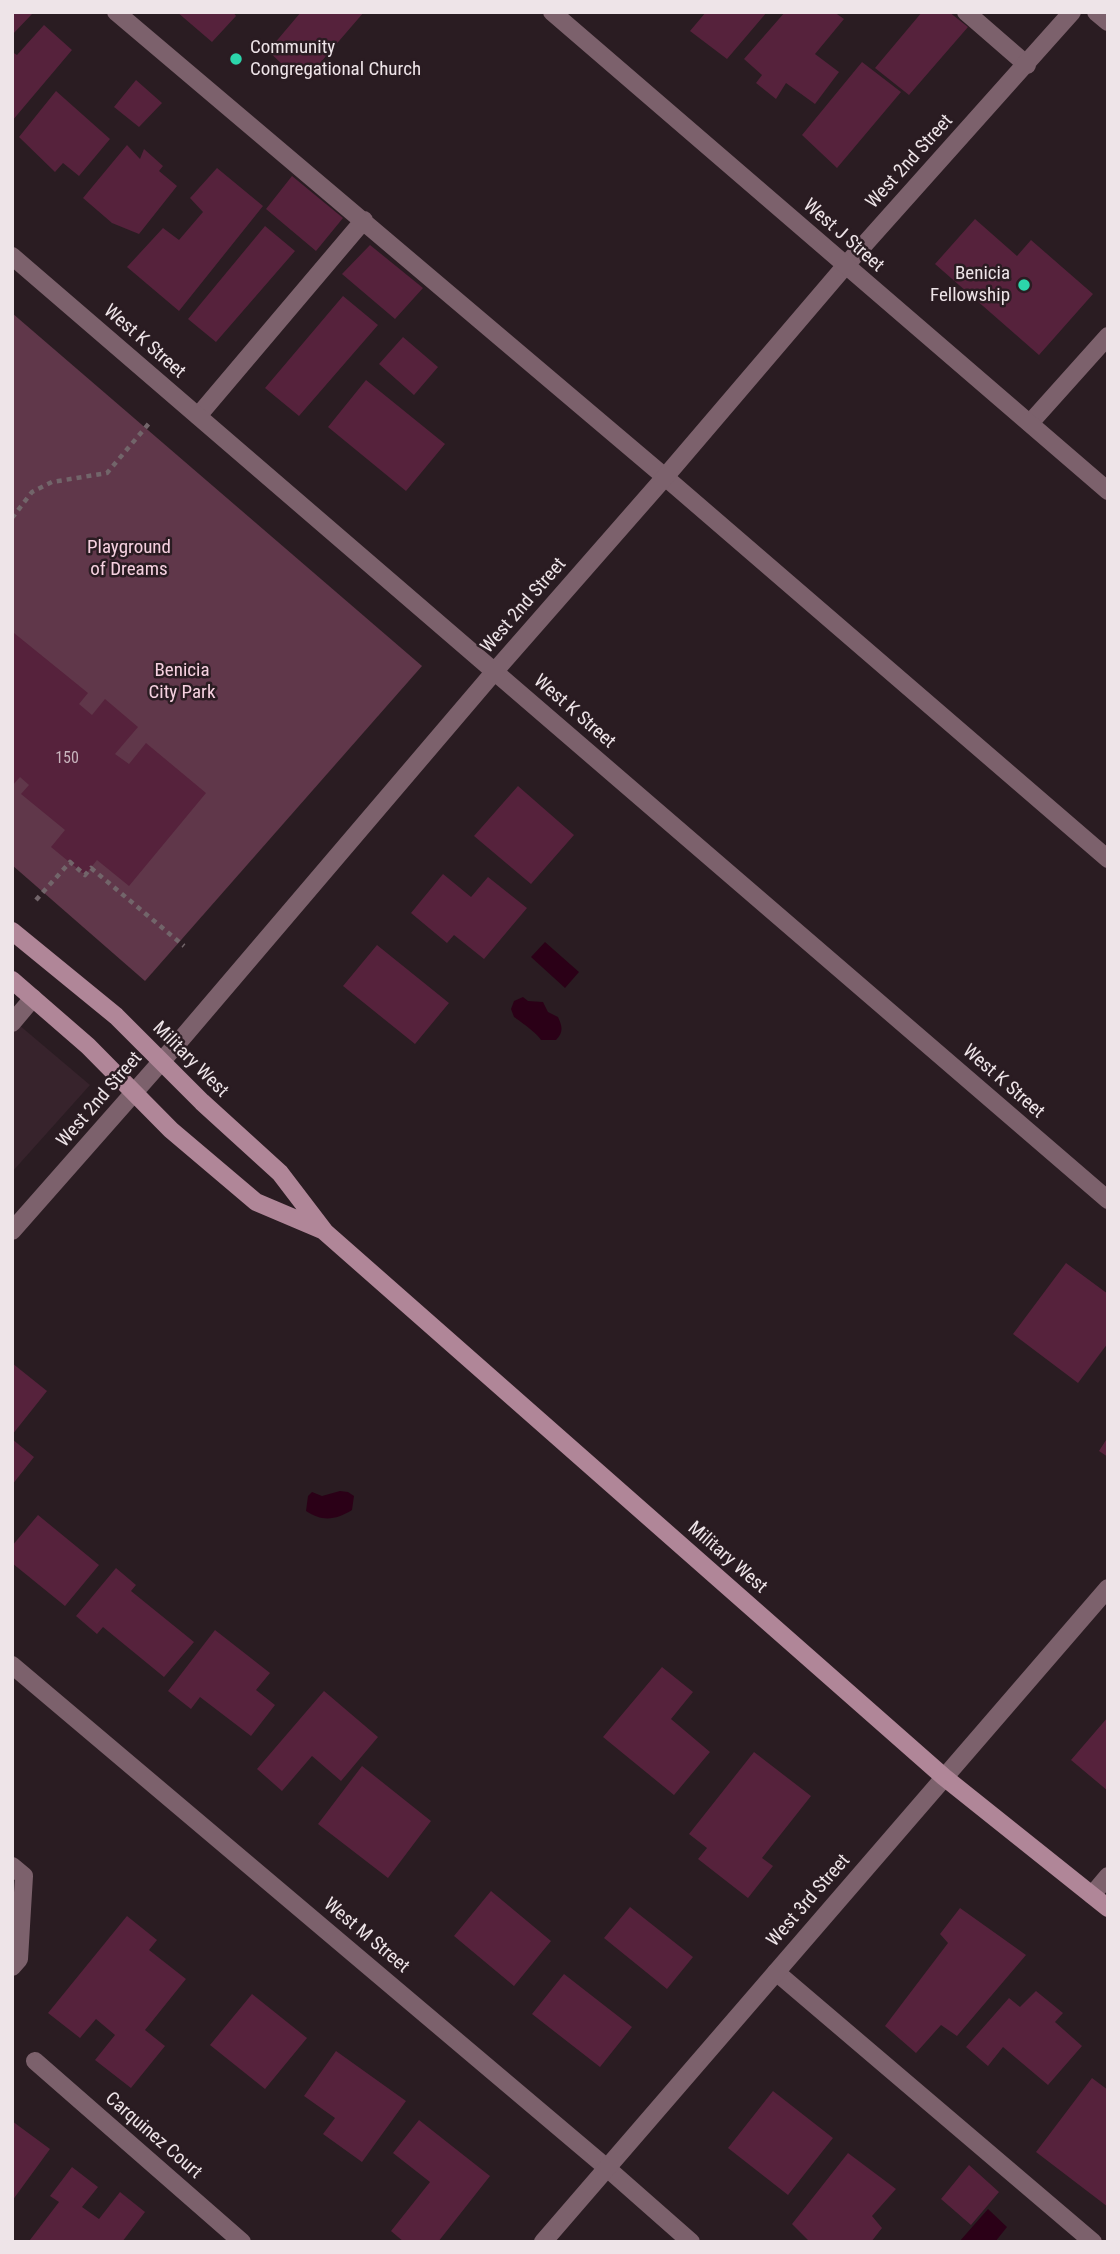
<!DOCTYPE html>
<html>
<head>
<meta charset="utf-8">
<style>
  body { margin:0 }
  #map { position:relative; width:1120px; height:2254px; overflow:hidden; background:#2a1c22; font-family:"Roboto Condensed",sans-serif }
  canvas { display:block }
  .frame { position:absolute; inset:0; border:14px solid #eee4e8; pointer-events:none }
</style>
</head>
<body>
<div id="map">
<canvas width="1120" height="2254"></canvas>
<div class="frame"></div>
</div>
<script>
const g = document.querySelector('canvas').getContext('2d');
g.lineJoin = 'round';
function fillPath(path, color) {
  g.fillStyle = color;
  g.fill(path, 'evenodd');
}
function stroke(path, color, width, dash) {
  g.strokeStyle = color;
  g.lineWidth = width;
  g.lineCap = dash ? 'butt' : 'round';
  g.setLineDash(dash || []);
  g.stroke(path);
}
function write(font, color, halo, rows, align = 'center') {
  g.font = font + ' "Roboto Condensed",sans-serif';
  g.lineWidth = 5;
  g.setLineDash([]);
  g.textBaseline = 'middle';
  g.strokeStyle = halo;
  g.fillStyle = color;
  for (const [text, x, y, turn = 0] of rows) {
    g.save();
    g.translate(x, y);
    g.rotate((+turn || 0) * Math.PI / 180);
    g.textAlign = isNaN(turn) ? turn : align;
    if (halo) g.strokeText(text, 0, 0);
    g.fillText(text, 0, 0);
    g.restore();
  }
}
fillPath(new Path2D(`
  M12 1019 90 1085 12 1172Z`), '#37232c');
fillPath(new Path2D(`
  M12 313 422 666 145 981 12 865Z`), '#60374a');
fillPath(new Path2D(`
  M545 942 579 972 565 988 531 957Z
  M523 997 528 1001 543 1002 548 1012 558 1017C562 1026 564 1032 556 1040H541C538 1034 520 1021 514 1017L511 1009 514 1001Z
  M340 1491 348 1492 354 1496 352 1510C336 1520 322 1522 306 1511L308 1496 312 1492 322 1496Z
  M988 2209 1007 2227 995 2242H959Z`), '#2b0017');
fillPath(new Path2D(`
  M12 12 32 14 12 35Z
  M177 12H233L236 16 212 42Z
  M301 12H364L308 77H296L268 51Z
  M706 12H767L727 59 690 31Z
  M785 12H834L844 19 815 54 839 72 815 104 786 83 776 99 756 83 762 75 744 59Z
  M922 12H949L968 27 909 95 875 68Z
  M44 25 72 50 12 121V52L17 55Z
  M862 62 901 92 837 168 802 135Z
  M136 80 162 103 139 127 114 107Z
  M56 91 110 139 79 176 63 163 55 172 19 137Z
  M127 145 140 159 144 149 163 166 159 171 177 186 139 234 112 223 83 198Z
  M217 168 263 206 179 311 127 267 163 228 179 240 203 212 190 198Z
  M292 176 343 218 316 251 266 209Z
  M975 219 1017 256 1031 240 1093 294 1039 355 935 264Z
  M265 226 295 251 216 342 188 319Z
  M370 245 423 288 395 319 342 274Z
  M343 296 378 325 299 416 265 388Z
  M403 337 438 367 414 395 379 364Z
  M366 380 445 444 406 491 328 427Z
  M14 633 88 693 79 704 92 715 105 699 138 727 115 754 129 764 146 743 206 793 129 886 97 860 85 875 51 847 65 830 21 794 29 785 20 777 12 786V635Z
  M518 786 574 835 531 884 474 836Z
  M443 874 471 897 488 877 527 908 484 959 454 935 447 943 411 913Z
  M377 945 449 1003 415 1044 343 986Z
  M1066 1263 1108 1294V1343L1078 1383 1013 1334Z
  M12 1363 47 1391 12 1435Z
  M1108 1437V1457L1099 1451Z
  M12 1439 34 1457 12 1485Z
  M38 1515 99 1565 65 1606 12 1563V1546Z
  M116 1568 136 1585 131 1591 194 1642 164 1677 103 1627 97 1634 76 1616Z
  M215 1630 270 1673 256 1690 275 1705 251 1736 200 1697 191 1709 168 1691Z
  M662 1667 693 1692 671 1719 710 1752 674 1795 603 1737Z
  M324 1691 378 1737 341 1781 312 1756 282 1791 257 1769Z
  M1108 1717V1791L1071 1760Z
  M754 1752 811 1796 762 1858 773 1866 748 1898 698 1859 707 1848 689 1834Z
  M362 1766 431 1821 388 1878 318 1824Z
  M491 1891 551 1941 514 1986 454 1936Z
  M630 1907 693 1957 667 1989 604 1938Z
  M960 1908 1026 1955 957 2036 941 2025 916 2053 885 2026 948 1943 940 1934Z
  M127 1916 157 1940 149 1950 186 1979 145 2030 165 2046 131 2088 95 2060 115 2035 96 2019 80 2038 48 2013Z
  M564 1974 632 2027 600 2067 532 2014Z
  M1036 1991 1063 2013 1055 2022 1082 2046 1048 2085 1003 2047 988 2066 966 2047 1009 1998 1020 2007Z
  M252 1994 307 2038 265 2089 210 2045Z
  M336 2051 406 2101 362 2162 323 2134 335 2118 304 2096Z
  M1092 2078 1108 2090V2207L1036 2152Z
  M773 2091 833 2138 788 2195 728 2148Z
  M419 2120 490 2176 438 2242H404L391 2231 430 2182 393 2153Z
  M12 2121 50 2149 12 2201Z
  M848 2153 896 2189 872 2216 882 2228 871 2242H810L792 2224Z
  M969 2165 999 2192 971 2225 941 2199Z
  M72 2167 98 2187 82 2207 99 2219 120 2192 145 2212 122 2242 30 2240 59 2202 50 2196Z`), '#56223c');
stroke(new Path2D(`
  M12 518 32 492 52 482 107 473 151 421
  M36 900 70 862 85 875 91 868 184 946`), '#72656a', 4.5, [5, 5]);
stroke(new Path2D(`
  M116 12 665 477 1108 859
  M966 12 1027 65
  M1096 12 1108 22
  M198 416 364 220
  M1030 423 1108 336
  M12 1023 33 998
  M12 1866 24 1876 19 1959 12 1967
  M1092 1895 1108 1876
  M776 1972 1093 2242`), '#7c616c', 18);
stroke(new Path2D(`
  M12 256 1108 1200
  M12 1231 183 1037 495 671 665 477 846 265 1072 12
  M12 1665 607 2168 691 2242
  M35 2061 242 2242`), '#7c616c', 18);
stroke(new Path2D(`
  M552 12 1108 491
  M543 2242 1108 1588`), '#7c616c', 18);
stroke(new Path2D(`
  M12 931 116 1016 202 1102 280 1173 325 1232 944 1777 1108 1908
  M12 980 88 1046 171 1130 256 1202 322 1230`), '#b08698', 18);
for (const [x, y, r, color] of [
  [236,59,7,"#2cd5ab"],
  [1024,285,7,"#2cd5ab"]
]) {
  const dot = new Path2D();
  dot.arc(x, y, r, 0, 2 * Math.PI);
  g.fillStyle = color;
  g.fill(dot);
  stroke(dot, '#2a1c22', 2.5);
}
write('16px', '#c8b4bd', null, [
  ["150",67,759]
]);
write('19px', '#eee4e8', '#2a1c22', [
  ["Community",250,48],
  ["Congregational Church",250,70],
  ["Benicia",1010,274,"right"],
  ["Fellowship",1010,296,"right"]
], 'left');
write('19px', '#eee4e8', '#2a1c22', [
  ["West 2nd Street",910,162,-48],
  ["West J Street",843,236,41],
  ["West K Street",144,342,41],
  ["West 2nd Street",524,606,-49],
  ["West K Street",574,712,41],
  ["Military West",190,1060,45],
  ["West K Street",1003,1082,41],
  ["West 2nd Street",100,1100,-49],
  ["Military West",727,1558,41],
  ["West 3rd Street",809,1901,-49],
  ["West M Street",366,1936,40],
  ["Carquinez Court",153,2136,41]
]);
write('19px', '#f6d1e0', '#2a1c22', [
  ["Playground",129,548],
  ["of Dreams",129,570],
  ["Benicia",182,671],
  ["City Park",182,693]
]);
</script>
</body>
</html>
